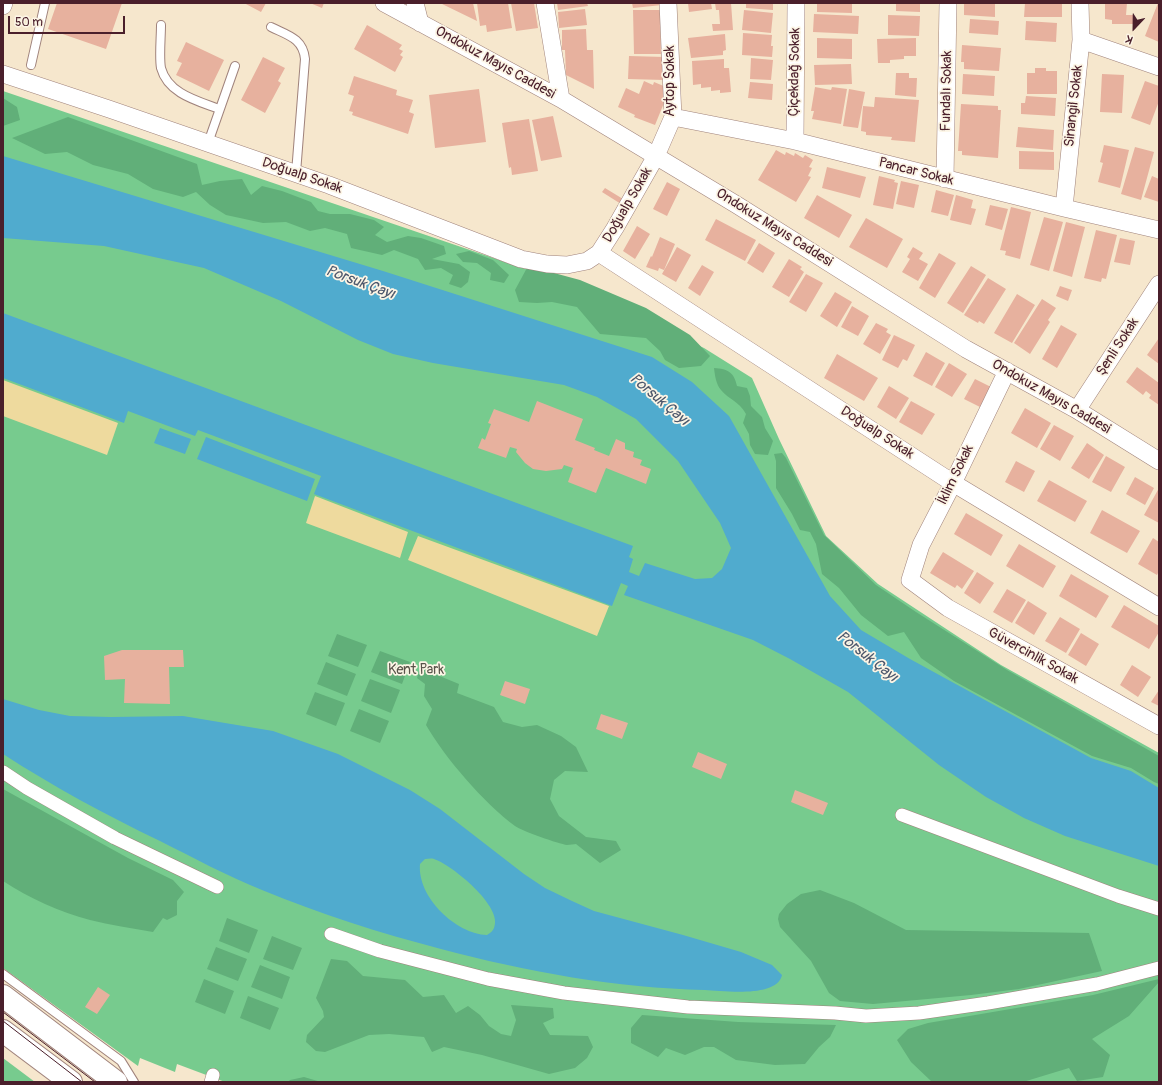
<!DOCTYPE html>
<html>
<head>
<meta charset="utf-8">
<style>
  body { margin:0 }
  #map { position:relative; width:1162px; height:1085px; overflow:hidden; background:#f6e7cd; font-family:Pangolin,sans-serif }
  canvas { display:block }
  .frame { position:absolute; inset:0; border:4px solid #4a1f2b; pointer-events:none }
  .north { position:absolute; left:1114px; top:8px; width:40px; height:40px; -webkit-text-stroke:3px #fcf5e5; paint-order:stroke; rotate:202deg; font-size:11px; font-weight:700; line-height:16px; text-align:center; color:#4a1f2b }
  .north::after { content:''; display:block; margin:auto; width:14px; height:18px; background:#4a1f2b; clip-path:polygon(50% 0,100% 100%,50% 72%,0 100%) }
  .scale { position:absolute; left:8px; top:16px; width:117px; height:18px; box-sizing:border-box; border:2px solid #4a1f2b; border-top:0; padding-left:5px; font-size:12px; line-height:14px; white-space:nowrap; color:#4a1f2b; -webkit-text-stroke:3px #fcf5e5; paint-order:stroke }
</style>
</head>
<body>
<div id="map">
<canvas width="1162" height="1085"></canvas>
<div class="frame"></div>
<div class="north">K</div>
<div class="scale">50 m</div>
</div>
<script>
const g = document.querySelector('canvas').getContext('2d');
g.lineJoin = 'round';
function fillPath(path, color) {
  g.fillStyle = color;
  g.fill(path, 'evenodd');
}
function stroke(path, color, width, dash) {
  g.strokeStyle = color;
  g.lineWidth = width;
  g.lineCap = dash ? 'butt' : 'round';
  g.setLineDash(dash || []);
  g.stroke(path);
}
function write(font, color, halo, rows, align = 'center') {
  g.font = font + ' Pangolin,sans-serif';
  g.lineWidth = 3.5;
  g.setLineDash([]);
  g.textBaseline = 'middle';
  g.strokeStyle = halo;
  g.fillStyle = color;
  for (const [text, x, y, turn = 0] of rows) {
    g.save();
    g.translate(x, y);
    g.rotate((+turn || 0) * Math.PI / 180);
    g.textAlign = isNaN(turn) ? turn : align;
    if (halo) g.strokeText(text, 0, 0);
    g.fillText(text, 0, 0);
    g.restore();
  }
}
fillPath(new Path2D(`
  M3 91 561 281 704 348 752 378 779 439 826 536 878 584 1001 665 1159 753V1082H225L177 1064 175 1072 140 1058 138 1066 3 968Z
  M3 1058 35 1082H3Z`), '#77cb8e');
fillPath(new Path2D(`
  M3 98 17 107 20 120 3 126Z
  M68 117 197 164 202 185 220 181 242 179 251 195 262 186 282 191 311 202 318 211 330 214H350L374 220 384 227 375 235 387 242 408 236 421 238 444 246 446 254 432 259 459 264 470 272 468 282 461 288 449 284 453 275 441 268 425 270 418 259 394 250 382 255 351 248 347 234 325 228 310 231 286 222 263 223 226 215 210 205 196 192 183 197 153 189 128 174 93 165 67 152 45 154 12 138Z
  M469 251 493 260 509 275 504 283 490 280 491 273 477 263 463 262 456 254Z
  M528 266 580 280 646 308 690 335 710 356 701 366 679 368 665 360 660 351 646 338 600 334 577 307 552 302 537 303 519 302 515 290Z
  M714 368C728 369 734 372 737 386L747 388 750 396 751 406 762 417 765 428 773 441 768 455 755 454 750 445 749 434 743 423 746 414C738 400 729 400 721 390 716 384 715 376 714 368Z
  M782 453 786 458 824 535 876 585 916 612 1007 670 1159 756V784L1154 782 1131 768 1092 756 954 681 921 658 904 632 888 636 861 615 839 588 822 574 816 544 810 532 800 530 792 514 776 488V461L774 454Z
  M337 634 367 645 358 667 328 656Z
  M380 651 410 662 402 684 371 672Z
  M326 662 356 674 347 696 317 684Z
  M420 668 459 684 457 693 494 707 503 722 522 727 537 725 561 736 576 747 588 772 565 771 554 780 550 799 559 816 586 837 616 841 621 850 600 863 576 844C574 844 570 845 567 845 559 844 522 831 515 826 484 803 445 758 426 725L432 709 424 696 425 684 417 678Z
  M370 679 400 690 391 713 361 701Z
  M315 692 345 703 336 726 306 714Z
  M359 709 389 721 380 743 350 731Z
  M3 789 128 858 173 880 184 892 177 901V915L167 920 163 918 153 932C132 928 110 925 90 920 60 912 29 898 3 881Z
  M820 890 854 903 906 930 1089 933 1102 971 1019 989 971 995 873 1004 840 1001 829 993 811 961 780 927 778 919 779 914 787 904 801 894Z
  M227 918 258 930 249 953 219 941Z
  M272 936 302 948 293 970 263 959Z
  M216 947 247 959 238 981 207 969Z
  M331 959 347 961 363 976 405 980 423 997 444 995 456 1013 468 1006 480 1015 489 1026 501 1034 511 1036 516 1020 511 1005 553 1008 554 1018 543 1023 550 1035 588 1036 593 1047 587 1058 575 1068 549 1074 482 1055 444 1047 432 1052 424 1037 389 1034 369 1035 325 1052 316 1051 306 1042 307 1035 324 1017 323 1011 316 998Z
  M260 965 290 977 282 999 251 987Z
  M204 979 234 991 225 1014 195 1002Z
  M1159 979V982L1129 1016 1092 1039 1110 1055 1103 1077 1077 1081 1069 1068 1023 1082H934L931 1081 911 1062 897 1040 908 1029 928 1023 1093 995Z
  M248 996 279 1008 270 1030 240 1018Z
  M642 1015 738 1022 836 1025 830 1037 819 1047 805 1064 775 1065 736 1060 714 1047H704L685 1055 666 1048 658 1057 631 1043V1028Z
  M304 1077 321 1082H288L290 1080Z`), '#61af79');
fillPath(new Path2D(`
  M3 380 118 423 107 455 3 416Z
  M315 496 408 532 400 558 306 523Z
  M418 536 609 606 597 636 408 560Z`), '#eeda9e');
fillPath(new Path2D(`
  M3 156 383 271 652 357 692 382 729 416 830 596 861 630 910 659 1091 758 1131 771 1159 788V866L1065 836 1024 818 986 797 939 765 848 692 790 659 753 640 624 595 628 586 621 583 612 606 314 494 321 476 198 430 195 436 128 411 124 423 3 378V313L633 546 629 557 633 559 629 572 639 576 645 563 695 579 712 578 722 569 731 548 720 523 678 461 636 419 597 397 564 385 433 363 393 354 358 340 281 301 204 268 104 246 3 238Z
  M160 428 191 439 185 454 154 443Z
  M206 437 315 479 307 501 197 459Z
  M3 699 39 710 70 716 111 717 183 716 273 731 338 754 410 790 440 809 524 874 545 888 572 901 594 911 683 935 741 952 772 965 782 975C777 998 724 991 705 990 616 988 528 972 441 949 380 933 320 914 262 890 227 876 194 858 160 841 106 815 54 787 3 754ZM425 859C428 859 431 858 434 859 452 865 504 907 494 928 493 931 490 933 487 935 456 934 417 897 420 864Z`), '#50abce');
fillPath(new Path2D(`
  M57 3H122L106 49 48 29Z
  M244 3H266L261 12Z
  M310 3H324L322 8Z
  M440 3H473L477 21Z
  M477 3H508L512 28 487 32 486 25 480 26Z
  M511 3H534L538 28 516 31Z
  M557 3H587L588 6 558 10Z
  M632 3H661L662 5 633 8Z
  M688 3H711L712 9 689 12Z
  M715 3H731L733 30 713 31 712 24H720L719 10H716Z
  M746 3H773V10L746 8Z
  M817 3H852V13L817 12Z
  M896 3H920V12L896 11Z
  M964 3H995V17L964 15Z
  M1025 3H1062V17H1024Z
  M1105 3H1127L1126 15H1133V24H1112V20L1105 19Z
  M1158 3H1159V42L1145 36Z
  M585 9 587 25 559 28 558 12Z
  M633 10H660L661 54H634Z
  M744 10 773 13 771 33 742 30Z
  M814 14 859 16 858 34 813 32Z
  M888 15 920 16 919 36 888 35Z
  M970 19 999 21 998 35 969 33Z
  M1026 21 1057 23 1056 42 1025 40Z
  M367 25 402 45 399 49 403 51 400 55 403 57 395 72 354 49Z
  M586 29 587 50H593L594 89 566 75 565 50H562V30Z
  M743 33 772 35 771 46H773L772 57 742 55Z
  M725 34 726 50 723 51V55L691 58 688 38Z
  M817 38 852 39V59L817 58Z
  M916 38V56H904V59L890 60V63H878L877 39Z
  M186 42 224 60 209 91 176 75 182 63 177 61Z
  M962 45 1001 48 999 71 964 69V62H961Z
  M629 56 665 57 664 80 628 79Z
  M263 57 285 68 278 81 281 83 265 113 241 100Z
  M751 58 773 60 771 80 750 79Z
  M724 59V68H729L731 92 720 93V90L711 91V87L701 88V84L693 85 692 61Z
  M851 64 852 84 815 85 814 65Z
  M1035 68H1046V71H1057V94H1027V73H1035Z
  M896 73H909V78H917L916 97 895 95Z
  M963 74 995 76 994 96 962 94Z
  M1102 74 1124 75 1122 113 1100 112Z
  M354 76 397 90 396 95 413 100 409 112 414 114 408 134 352 115 353 112 349 111 354 96 348 94Z
  M644 81 653 85 654 82 666 87 668 93 655 125 634 117 635 115 618 107 626 88 639 94Z
  M1145 81 1159 86V101L1150 125 1131 118Z
  M750 82 773 84 772 100 748 98Z
  M815 87 831 90 832 87 847 89 841 124 812 119 814 111H811Z
  M479 89 486 142 435 148 429 95Z
  M849 89 865 92 858 128 843 126Z
  M1026 96 1056 98 1055 116 1021 114V103H1025Z
  M875 97 919 100 915 142 891 140 892 137 866 135V132L861 131 863 106 874 107Z
  M961 104 998 106V110H1001L998 158 962 155V151H958Z
  M553 116 562 157 541 161 532 120Z
  M529 119 538 171 512 175 511 167 509 168 502 123Z
  M1018 127 1054 130 1053 150 1016 147Z
  M1104 145 1129 150 1120 188 1098 182 1103 163 1100 162Z
  M1135 147 1154 152 1141 200 1121 194Z
  M776 150 785 155 786 152 794 156 795 153 803 158 805 155 813 160 809 167 812 168 808 176 811 177 796 202 758 180Z
  M1019 151 1054 152V170L1019 169Z
  M827 167 866 177 860 198 822 188Z
  M879 176 895 180 894 182 898 183 893 209 873 205Z
  M1152 176 1159 179V202L1144 197Z
  M901 181 919 185 914 208 896 204Z
  M667 182 680 189 667 216 653 209Z
  M605 188 623 199 621 204 602 192Z
  M936 190 954 195 948 216 931 212Z
  M817 195 852 215 839 238 804 218Z
  M956 195 973 200 971 208 976 209 971 225 950 220Z
  M990 205 1008 209 1002 230 985 225Z
  M1011 207 1031 212 1020 259 1005 255 1006 251 1000 250Z
  M1044 217 1063 222 1049 271 1030 265Z
  M866 218 903 239 887 268 849 247Z
  M716 219 756 240 745 261 705 240Z
  M1066 222 1085 227 1072 277 1053 271Z
  M637 226 650 234 635 259 623 251Z
  M1096 230 1117 235 1106 279 1102 278 1101 282 1084 278Z
  M660 237 675 244 664 270 659 268 658 271 646 267 651 256 652 257Z
  M1120 238 1135 241 1130 265 1114 262Z
  M759 243 775 253 763 273 747 263Z
  M677 247 691 255 676 282 662 274Z
  M913 247 923 253 919 259 928 264 918 281 902 272 910 259 907 257Z
  M939 253 956 263 935 298 919 288Z
  M789 259 802 267 800 269 804 272 789 297 772 287Z
  M702 265 714 272 700 296 688 288Z
  M971 266 986 275 963 313 947 303Z
  M806 274 823 283 806 312 789 302Z
  M988 278 1006 289 984 324 979 321 978 323 964 315Z
  M1060 286 1072 290 1068 301 1056 296Z
  M835 292 852 302 837 327 820 316Z
  M1017 294 1035 305 1012 343 994 333Z
  M1042 299 1056 308 1048 320 1050 322 1030 354 1014 343Z
  M852 306 869 316 858 336 841 327Z
  M876 323 888 329 886 332 891 335 880 354 863 344Z
  M1061 325 1077 334 1057 368 1042 359Z
  M894 335 915 345 907 361 903 359 898 368 882 360Z
  M1159 338V364L1147 355Z
  M926 352 945 363 932 386 913 376Z
  M837 354 878 378 864 401 824 378Z
  M949 363 967 374 952 397 935 387Z
  M1137 367 1159 383V405L1149 398 1151 395 1146 391 1143 395 1126 382Z
  M975 379 991 387 984 409 964 399Z
  M889 386 909 398 896 419 877 407Z
  M537 401 583 419 575 440 595 448 594 450 609 456 616 439 625 443V449L634 452 633 457 642 460 640 465 651 469 646 484 606 468 596 493 568 482 573 468 564 465 562 469 546 471 533 469 525 463 516 452 517 449 510 447 506 458 478 448 482 438 485 440 491 424 488 423 494 409 529 422Z
  M911 401 935 414 922 435 899 422Z
  M1025 408 1051 423 1037 448 1011 433Z
  M1054 425 1074 436 1060 461 1040 449Z
  M1087 443 1104 455 1089 479 1071 468Z
  M1106 456 1125 467 1111 492 1092 482Z
  M1016 461 1035 471 1024 492 1005 482Z
  M1135 477 1154 488 1145 505 1126 494Z
  M1049 480 1087 501 1075 522 1037 501Z
  M1159 488V523L1144 515Z
  M1102 510 1140 531 1127 553 1090 533Z
  M966 513 1003 535 991 556 954 534Z
  M1153 538 1159 542V571L1157 575 1138 564Z
  M1019 544 1056 566 1043 588 1006 566Z
  M943 552 974 571 962 589 957 585 955 588 930 573Z
  M977 572 994 583 980 604 964 593Z
  M1071 574 1109 596 1096 618 1059 596Z
  M1007 589 1026 600 1012 623 993 612Z
  M1028 601 1047 613 1034 635 1015 623Z
  M1124 605 1159 626V632L1149 649 1111 627Z
  M1060 617 1080 629 1066 653 1045 641Z
  M1081 633 1099 644 1086 666 1068 655Z
  M122 650H183L184 667H169L170 704 124 703 125 679 105 680 104 656Z
  M1132 665 1151 677 1138 697 1120 685Z
  M505 681 530 689 525 704 500 695Z
  M1159 690V706L1151 702Z
  M601 714 628 723 622 739 596 729Z
  M698 752 727 764 721 779 692 767Z
  M795 790 828 803 823 815 791 802Z
  M98 987 110 995 97 1014 85 1007Z`), '#e7b19e');
const service = new Path2D(`
  M161 25C161 37 159 57 161 68 168 94 198 101 219 109
  M271 27C287 35 303 38 305 59L296 173
  M31 65 45 3
  M208 143 235 66
  M3 974 121 1061 134 1082`);
const pedestrian = new Path2D(`
  M3 772 27 788 115 838 217 887
  M902 815 1118 896 1159 909
  M331 934 380 951 488 979 564 993 688 1007 835 1013 866 1016 919 1013 988 1003 1097 984 1159 968
  M211 1082 213 1075`);
const minor = new Path2D(`
  M384 3 561 99 737 205 966 349 1077 410 1159 461
  M415 3 420 23
  M545 3 561 99
  M3 6 4 3
  M1081 40 1159 67
  M3 74 109 109 329 185 521 259 547 264 567 265 587 261 599 253 615 228 656 156 673 117 668 3
  M673 117 795 141 1064 208 1159 230
  M795 141 796 3
  M945 179 948 3
  M1064 208 1081 40 1080 3
  M599 253 953 483 1159 607
  M1007 371 953 483 921 545 910 580 948 608 1159 726
  M1077 410 1159 284`);
const secondary = new Path2D(`
  M3 996 116 1082
  M3 1031 71 1082`);
stroke(service, '#a0837c', 10);
stroke(pedestrian, '#a0837c', 14);
stroke(minor, '#a0837c', 18);
stroke(secondary, '#a0837c', 24);
stroke(service, '#fff', 8);
stroke(pedestrian, '#fff', 13);
stroke(minor, '#fff', 17);
stroke(secondary, '#fff', 22);
stroke(new Path2D(`
  M3 1012 95 1082
  M3 1021 82 1082`), '#4a1f2b', 1);
write('14px', '#4a1f2b', '#fcf5e5', [
  ["Ondokuz Mayıs Caddesi",495,63,29],
  ["Çiçekdağ Sokak",795,72,-89],
  ["Aytop Sokak",670,81,-90],
  ["Fundalı Sokak",947,91,-89],
  ["Sinangil Sokak",1074,106,-84],
  ["Pancar Sokak",916,172,14],
  ["Doğualp Sokak",302,176,19],
  ["Doğualp Sokak",628,205,-60],
  ["Ondokuz Mayıs Caddesi",774,228,32],
  ["Şenli Sokak",1118,347,-57],
  ["Ondokuz Mayıs Caddesi",1051,397,30],
  ["Doğualp Sokak",877,433,33],
  ["İklim Sokak",956,475,-64],
  ["Güvercinlik Sokak",1033,656,29]
]);
write('14px', '#585349', '#fcf5e5', [
  ["Kent Park",416,670]
]);
write('italic 15px', '#4c576c', '#fcf5e5', [
  ["Porsuk Çayı",360,283,20],
  ["Porsuk Çayı",659,400,40],
  ["Porsuk Çayı",867,657,38]
]);
</script>
</body>
</html>
